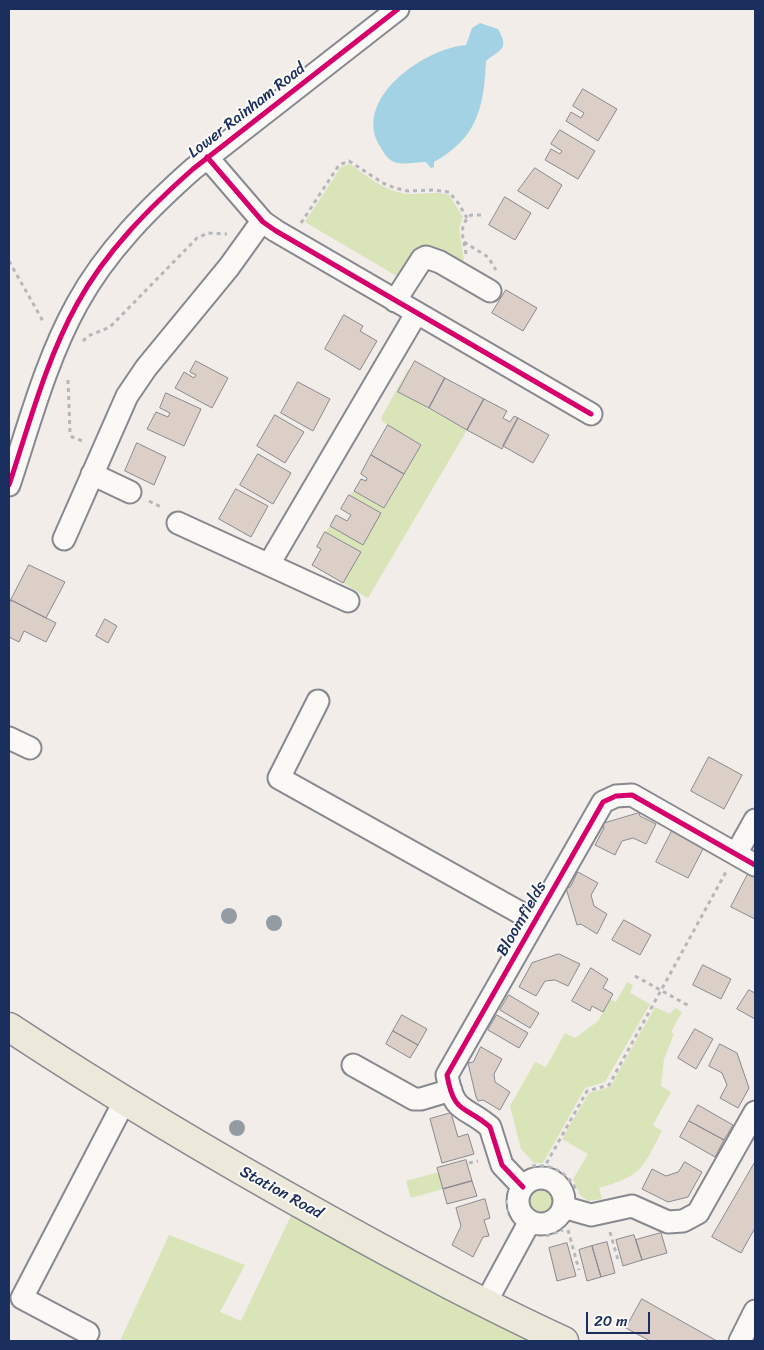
<!DOCTYPE html>
<html>
<head>
<meta charset="utf-8">
<style>
  body { margin:0 }
  #map { position:relative; width:764px; height:1350px; overflow:hidden; background:#f2ede8; font-family:Sriracha,sans-serif }
  canvas { display:block }
  .frame { position:absolute; inset:0; border:10px solid #1b2f5e; pointer-events:none }
  .scale { position:absolute; left:586px; top:1312px; width:64px; height:22px; box-sizing:border-box; border:2px solid #1b2f5e; border-top:0; padding-left:6px; font-size:15px; line-height:18px; white-space:nowrap; color:#1b2f5e; -webkit-text-stroke:4px #fdfcf7; paint-order:stroke }
</style>
</head>
<body>
<div id="map">
<canvas width="764" height="1350"></canvas>
<div class="frame"></div>
<div class="scale">20 m</div>
</div>
<script>
const g = document.querySelector('canvas').getContext('2d');
g.lineJoin = 'round';
function fillPath(path, color) {
  g.fillStyle = color;
  g.fill(path, 'evenodd');
}
function stroke(path, color, width, dash) {
  g.strokeStyle = color;
  g.lineWidth = width;
  g.lineCap = dash ? 'butt' : 'round';
  g.setLineDash(dash || []);
  g.stroke(path);
}
function write(font, color, halo, rows, align = 'center') {
  g.font = font + ' Sriracha,sans-serif';
  g.lineWidth = 4;
  g.setLineDash([]);
  g.textBaseline = 'middle';
  g.strokeStyle = halo;
  g.fillStyle = color;
  for (const [text, x, y, turn = 0] of rows) {
    g.save();
    g.translate(x, y);
    g.rotate((+turn || 0) * Math.PI / 180);
    g.textAlign = isNaN(turn) ? turn : align;
    if (halo) g.strokeText(text, 0, 0);
    g.fillText(text, 0, 0);
    g.restore();
  }
}
fillPath(new Path2D(`
  M350 164C368 177 387 193 410 194 423 194 436 191 449 195L463 217 459 229 464 260 462 262 437 249 427 248 400 278 305 222 341 167Z
  M408 369 410 370 399 392 467 430 368 598 343 583 360 552 325 532 330 526 381 513 349 495 354 491 385 508 421 445 383 422 381 418Z
  M627 982 633 985 630 993 650 1004 605 1082 585 1088 543 1163H534L521 1149 510 1106 535 1062 546 1067 565 1033 575 1038 598 1021 610 999 616 1002Z
  M655 1007 670 1014 675 1008 682 1012 671 1032 674 1034 664 1059 661 1086 671 1092 653 1125 662 1131C641 1170 643 1175 599 1188L602 1199 588 1201 580 1195 573 1179 588 1154 562 1139 589 1093 610 1087Z
  M439 1172 443 1189 411 1198 406 1181Z
  M530 1201a12 12 0 1 1 24 0a12 12 0 1 1-24 0Z
  M295 1207 544 1341H120L169 1235 245 1265 220 1312 241 1321Z`), '#d9e4b9');
fillPath(new Path2D(`
  M480 23 498 29C510 50 500 49 486 61 484 108 477 138 434 162V167L431 168 426 162C415 162 401 166 392 161 385 157 382 149 378 143 355 96 426 48 466 45L472 28Z`), '#a4d2e5');
const building = new Path2D(`
  M583 89 617 109 598 141 566 121 571 112 581 118 584 113 573 106Z
  M560 130 595 151 578 179 545 160 551 149 560 154 562 151 551 144Z
  M535 168 562 185 548 209 518 191Z
  M505 197 531 213 515 240 489 225Z
  M506 290 537 308 523 331 492 313Z
  M344 315 363 326 360 331 377 341 360 370 325 349Z
  M196 361 228 378 212 408 175 388 184 372 194 378 196 375 190 372Z
  M415 361 445 378 429 408 398 392Z
  M445 378 484 399 467 430 429 408Z
  M298 382 330 399 313 431 281 413Z
  M166 393 201 409 184 446 147 429 156 412 168 417 170 413 160 408Z
  M484 399 507 411 503 418 510 422 514 416 518 418 502 449 467 430Z
  M275 415 304 432 285 463 257 446Z
  M518 418 549 435 533 463 503 446Z
  M388 425 421 445 404 474 371 455Z
  M137 443 166 457 154 485 125 471Z
  M258 454 291 473 273 504 240 485Z
  M371 455 404 474 384 508 354 491 361 479 366 481 367 478 361 474Z
  M236 489 268 506 251 537 219 519Z
  M349 495 381 513 363 545 330 526 336 515 347 521 351 515 341 509Z
  M325 532 361 552 343 583 312 565 321 549 317 547Z
  M29 565 65 582 46 618 11 600Z
  M11 600 56 623 46 642 24 631 19 642 9 637V605Z
  M105 619 117 626 108 643 96 636Z
  M709 757 742 775 724 809 691 791Z
  M639 813 640 816 656 824 646 844 633 838 622 841 615 855 595 845 604 828 602 824Z
  M672 831 704 847 688 878 656 862Z
  M578 872 598 883 591 895 594 906 607 914 597 934 581 924 577 925 566 888 570 887Z
  M748 874 755 878V919L731 907Z
  M624 920 651 935 640 955 612 940Z
  M559 954 580 964 568 986 555 980 545 981 536 996 519 987 532 963Z
  M703 965 731 979 721 999 693 985Z
  M591 968 608 979 603 988 613 994 603 1012 592 1006 590 1011 572 1001Z
  M749 990 755 993V1019L737 1009Z
  M509 995 539 1013 530 1028 500 1010Z
  M402 1015 427 1029 418 1045 393 1031Z
  M497 1015 528 1033 519 1048 488 1030Z
  M695 1029 713 1039 696 1069 678 1058Z
  M393 1031 418 1045 410 1058 386 1044Z
  M720 1044 737 1053 749 1088 738 1108 720 1098 727 1085 722 1073 709 1066Z
  M481 1047 502 1059 494 1074 495 1082 510 1092 500 1110 483 1100 478 1101 476 1097 468 1063 473 1062Z
  M698 1105 733 1125 724 1140 689 1121Z
  M451 1113 458 1137 468 1134 474 1154 442 1163 430 1119Z
  M689 1121 724 1140 715 1157 680 1137Z
  M466 1160 472 1181 443 1189 437 1168Z
  M685 1162 702 1172 688 1197 668 1202 642 1189 652 1169 666 1176 678 1172Z
  M755 1162V1228L741 1253 712 1237Z
  M472 1181 477 1196 447 1204 443 1189Z
  M485 1199 490 1218 484 1220 489 1236 483 1237 473 1257 452 1245 461 1226 456 1208Z
  M661 1233 667 1253 642 1260 636 1240Z
  M634 1235 642 1260 623 1266 616 1240Z
  M607 1242 615 1273 601 1277 592 1246Z
  M567 1243 576 1276 557 1281 549 1248Z
  M592 1246 601 1277 587 1281 579 1250Z
  M642 1299 717 1341H650L626 1328Z`);
fillPath(building, '#dbcfc8');
stroke(building, '#888990', 1);
const minor = new Path2D(`
  M207 157 263 222 276 231 591 414
  M395 301 422 259 426 257 440 262 490 291
  M92 474 130 492
  M9 485C29 425 46 360 77 304 106 251 149 208 193 169L398 9
  M178 523 348 601
  M64 539 127 396 146 368 229 267 262 221
  M269 564 416 314
  M318 701 279 778 535 921
  M9 738 30 748
  M736 854 755 820
  M353 1065 414 1099H421L451 1090
  M518 1201a23 23 0 1 1 46 0a23 23 0 1 1-46 0Z
  M523 1187 502 1165 490 1127C465 1105 454 1115 447 1075L603 802 616 796 632 795 755 865
  M563 1207 591 1215 632 1206 668 1222 683 1221 698 1213 755 1112
  M485 1304 530 1221
  M88 1333 22 1298 124 1102
  M740 1341 755 1311`);
const major = new Path2D(`
  M9 1027C112 1095 218 1158 326 1218 405 1262 483 1304 564 1341`);
stroke(minor, '#888990', 25);
stroke(major, '#888990', 31);
stroke(new Path2D(`
  M301 223 339 165 349 161 383 183 395 188 408 191 434 190 449 192 459 204 467 218
  M464 242 488 257 496 270
  M466 254C464 239 457 226 471 215H484
  M9 261 44 323
  M83 341 88 336 110 327 197 238 208 233 227 234
  M68 380 70 433 72 437 85 442
  M149 501 163 508
  M635 976 691 1007
  M469 1163 478 1161
  M532 1166C552 1164 566 1172 576 1189
  M547 1179 546 1164 587 1091 609 1085 726 872
  M507 1200 510 1214
  M568 1230 579 1270
  M610 1232 618 1260
  M546 1236 563 1230`), '#b5b7bb', 3, [4, 4]);
stroke(minor, '#faf9f6', 21);
stroke(major, '#ece8da', 28);
stroke(new Path2D(`
  M207 157 263 222 276 231 591 414
  M9 485C29 425 46 360 77 304 106 251 149 208 193 169L398 9
  M523 1187 502 1165 490 1127C465 1105 454 1115 447 1075L603 802 616 796 632 795 755 865`), '#d6006c', 5);
g.fillStyle = '#939ca3';
for (const [x, y] of [
  [229,916],
  [274,923],
  [237,1128]
]) {
  g.beginPath();
  g.arc(x, y, 8, 0, 2 * Math.PI);
  g.fill();
}
write('16px', '#1b2f5e', '#fdfcf7', [
  ["Lower Rainham Road",247,111,-38],
  ["Bloomfields",522,919,-60],
  ["Station Road",281,1193,29]
]);
</script>
</body>
</html>
